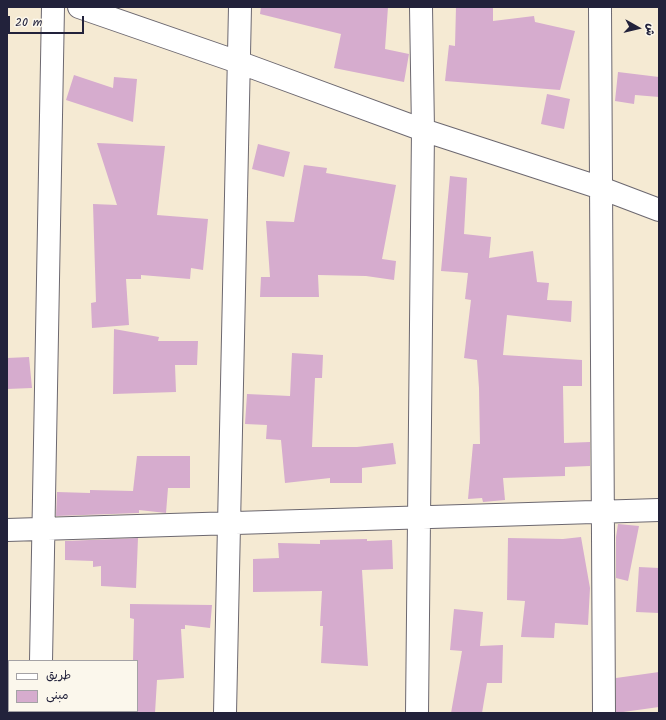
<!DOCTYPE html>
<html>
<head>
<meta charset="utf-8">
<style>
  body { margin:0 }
  #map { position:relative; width:666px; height:720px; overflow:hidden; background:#f5ead3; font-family:Kalam,"Playpen Sans Arabic",sans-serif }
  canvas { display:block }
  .frame { position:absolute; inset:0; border:8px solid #22223b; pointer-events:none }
  .legend { position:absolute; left:8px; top:660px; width:130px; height:52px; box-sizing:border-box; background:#fbf7ec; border:1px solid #a4a2a5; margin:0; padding:5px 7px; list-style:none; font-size:12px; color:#22223b }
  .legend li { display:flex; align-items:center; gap:8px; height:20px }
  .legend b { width:20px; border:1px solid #a4a2a5 }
  .north { position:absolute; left:618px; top:8px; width:40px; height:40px; -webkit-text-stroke:3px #fbf7ec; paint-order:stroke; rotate:98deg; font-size:11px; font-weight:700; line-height:16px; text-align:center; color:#22223b }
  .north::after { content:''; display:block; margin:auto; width:14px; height:18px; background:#22223b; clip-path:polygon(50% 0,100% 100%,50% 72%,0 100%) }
  .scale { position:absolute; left:8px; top:16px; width:76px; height:18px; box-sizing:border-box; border:2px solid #22223b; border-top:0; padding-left:5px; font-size:12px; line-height:14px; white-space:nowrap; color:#22223b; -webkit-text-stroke:3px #fbf7ec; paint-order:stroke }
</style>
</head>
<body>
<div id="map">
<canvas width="666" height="720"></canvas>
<div class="frame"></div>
<ul class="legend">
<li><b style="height:5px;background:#fff"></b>طريق</li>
<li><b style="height:11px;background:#d6acce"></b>مبنى</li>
</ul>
<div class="north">ش</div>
<div class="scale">20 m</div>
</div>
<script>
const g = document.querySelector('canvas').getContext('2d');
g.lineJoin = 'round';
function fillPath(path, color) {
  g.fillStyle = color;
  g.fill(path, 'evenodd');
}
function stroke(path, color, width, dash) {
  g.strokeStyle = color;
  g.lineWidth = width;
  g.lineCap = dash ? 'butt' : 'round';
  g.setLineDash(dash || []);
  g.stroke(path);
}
fillPath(new Path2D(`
  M261 7H388L385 49 409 54 404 82 334 68 341 34 260 14Z
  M456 7H493V21L534 16 535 22 575 31 560 90 445 81 449 45 455 46Z
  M618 72 659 77V97L635 95 634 104 615 101Z
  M74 75 113 88 114 77 137 79 133 122 66 100Z
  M547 94 570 99 564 129 541 124Z
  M97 143 165 146 157 215 208 219 203 270 191 268 190 279 141 275V279H126L129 325 92 328 91 303 96 302 93 204 117 205Z
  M258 144 290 152 284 177 252 169Z
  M304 165 327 168 326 173 396 185 382 259 396 261 394 280 366 276 318 275 319 297H260L261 277H270L266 221 294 222Z
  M450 176 467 178 464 234 491 237 489 258 533 251 537 282 549 283 547 300 572 301 571 322 507 315 503 355 582 360V386H563L564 443 590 442V466L565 467V476L503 478 505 500 483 502 482 498 468 499 473 444H480L479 388 477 360 464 358 471 300 465 299 468 273 441 271Z
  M114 329 159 337 158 341H198L197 365H175L176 392 113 394Z
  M292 353 323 355 322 378H315L312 447H357L393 443 396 464 362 468V483H330V478L285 483 281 440 266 439 267 425 245 424 247 394 290 396Z
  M29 357 32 388 7 389V358Z
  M137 456H190V488H168L166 513 139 510V513L56 516 57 492 90 493V490L133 491Z
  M618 524 639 526 628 581 616 578V537Z
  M581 537 590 588 588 625 555 623 554 638 521 637 525 601 507 600 508 538 563 539Z
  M138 538 136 588 101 586V566L93 567V561L65 560V541Z
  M367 539V541L392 540 393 569 362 570 368 666 321 663 323 626H320L322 591 253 592V559L279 558 278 543 320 544V540Z
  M639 567 659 568V613L636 612Z
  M130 604 212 605 210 628 185 625V629H181L184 678 157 680 155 713H137V661H133L134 619 130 618Z
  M454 609 483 612 480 646 503 645 502 683H487L482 713H451L462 651 450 650Z
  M659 672V707L616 713V678Z`), '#d6acce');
const street = new Path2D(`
  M79 7 238 62 423 130 601 188 659 210
  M600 7 604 713
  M7 530 659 510
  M41 661 53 7
  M40 713V711
  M225 713 240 7
  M417 713 423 130 421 7`);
stroke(street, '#6c6870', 24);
stroke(street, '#fff', 22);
</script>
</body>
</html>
